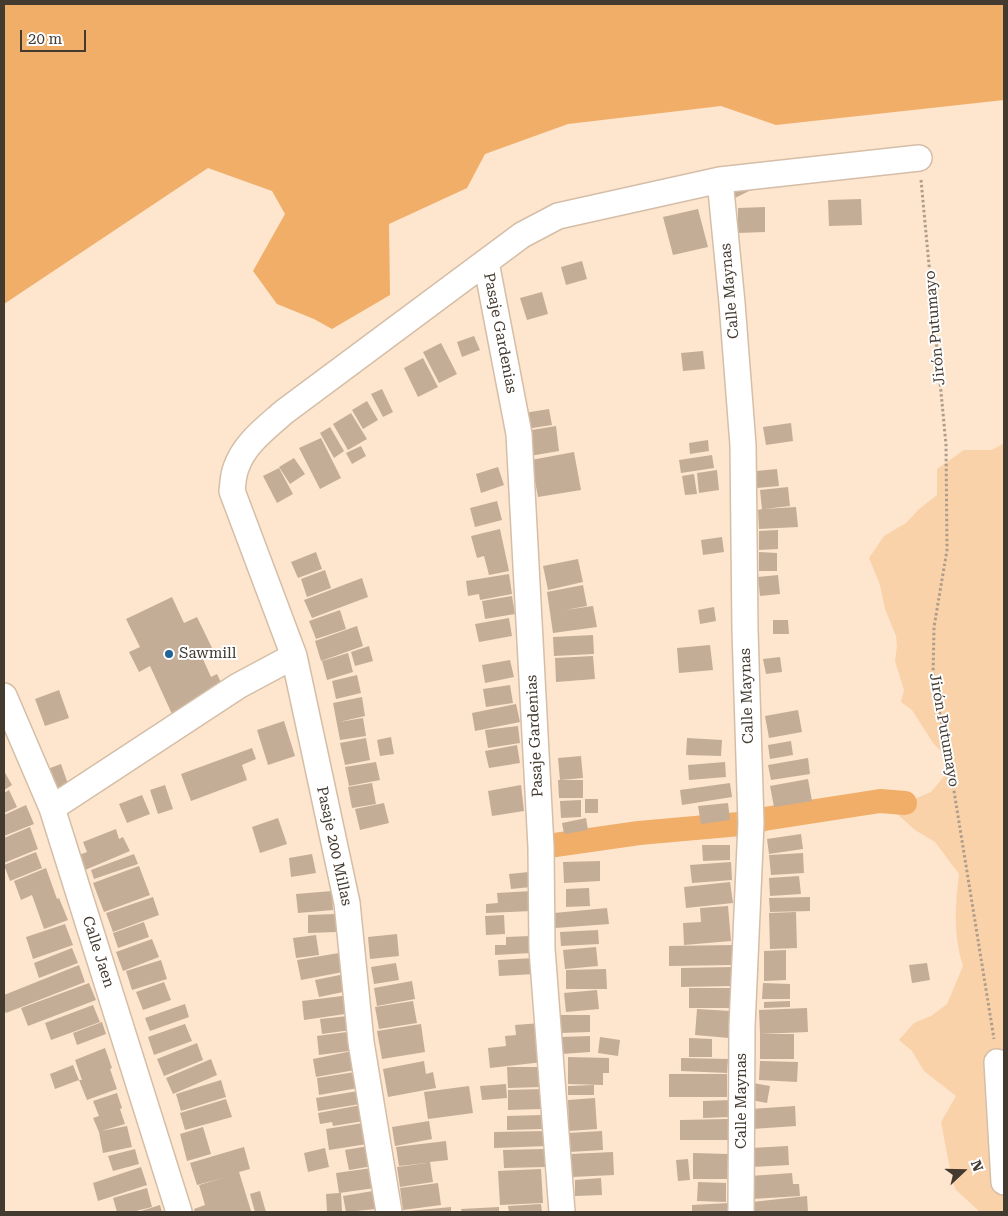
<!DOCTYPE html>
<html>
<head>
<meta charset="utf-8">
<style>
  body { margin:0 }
  #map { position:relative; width:1008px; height:1216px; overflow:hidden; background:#fde5ce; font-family:"Roboto Serif",serif }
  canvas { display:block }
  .frame { position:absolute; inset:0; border:5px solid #433a30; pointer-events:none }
  .north { position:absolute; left:938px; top:1146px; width:50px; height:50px; -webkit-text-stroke:4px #fff; paint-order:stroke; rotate:69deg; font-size:14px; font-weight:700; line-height:20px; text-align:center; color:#433a30 }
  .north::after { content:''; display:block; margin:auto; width:18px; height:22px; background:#433a30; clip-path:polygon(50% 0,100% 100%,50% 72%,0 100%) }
  .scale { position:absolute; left:20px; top:30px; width:66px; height:22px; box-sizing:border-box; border:2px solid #433a30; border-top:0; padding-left:6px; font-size:15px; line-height:18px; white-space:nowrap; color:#433a30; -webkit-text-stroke:4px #fff; paint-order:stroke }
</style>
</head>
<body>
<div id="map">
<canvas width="1008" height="1216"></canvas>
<div class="frame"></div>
<div class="north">N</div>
<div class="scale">20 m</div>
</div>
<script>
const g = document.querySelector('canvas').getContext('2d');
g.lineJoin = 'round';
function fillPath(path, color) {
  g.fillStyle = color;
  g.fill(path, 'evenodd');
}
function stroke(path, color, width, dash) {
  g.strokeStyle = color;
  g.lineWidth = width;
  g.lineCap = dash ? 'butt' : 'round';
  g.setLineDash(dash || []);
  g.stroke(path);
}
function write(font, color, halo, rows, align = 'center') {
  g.font = font + ' "Roboto Serif",serif';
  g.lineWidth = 4;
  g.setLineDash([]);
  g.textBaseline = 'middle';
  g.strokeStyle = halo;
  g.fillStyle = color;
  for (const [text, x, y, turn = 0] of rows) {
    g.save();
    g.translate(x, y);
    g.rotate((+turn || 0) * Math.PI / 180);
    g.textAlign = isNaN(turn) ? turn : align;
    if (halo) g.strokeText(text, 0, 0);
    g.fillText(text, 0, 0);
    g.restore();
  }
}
fillPath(new Path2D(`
  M1004 443V1212H980L955 1189 948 1159 941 1122 956 1096 924 1071 912 1051 899 1040 914 1023 931 1016 947 1004 963 966C953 935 955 905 959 874L935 842 915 830 896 813 905 803 931 792 945 775 942 752 933 743 912 710 901 702 904 690 895 661 897 646 896 636 885 609 880 585 869 558 884 536 906 523 919 509 937 495V469L964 450H992Z`), '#fad2aa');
fillPath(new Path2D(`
  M4 4H1004V100L776 125 721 106 568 124 485 154 467 188 389 224 390 295 332 329 314 319 277 304 253 271 285 214 272 191 208 168 4 304Z`), '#f0ae68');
stroke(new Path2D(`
  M541 847 639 833 751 823 764 819 880 801 905 803`), '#f0ae68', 24);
fillPath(new Path2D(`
  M757 187 733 199 727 188Z
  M861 199 862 225 829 226 828 200Z
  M765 207V232L738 233V208Z
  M698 209 708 247 673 255 663 217Z
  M582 261 587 279 566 285 561 267Z
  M542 292 548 314 527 320 520 298Z
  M474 336 480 350 462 357 457 342Z
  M441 343 457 374 439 383 423 352Z
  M703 351 705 369 683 371 681 353Z
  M423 358 438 387 418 397 404 368Z
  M382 389 393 412 383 417 371 394Z
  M367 401 378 420 363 429 352 410Z
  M549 409 552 425 526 429 524 413Z
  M351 413 367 439 348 450 333 424Z
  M791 423 793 441 766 445 763 427Z
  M556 426 559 451 530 456 526 431Z
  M330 427 344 451 334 458 320 433Z
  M321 438 341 478 320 489 299 448Z
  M708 440 709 451 690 454 689 443Z
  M361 446 366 456 352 464 346 453Z
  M574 452 581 490 538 497 531 460Z
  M712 455 714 468 681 473 679 460Z
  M294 458 305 474 290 484 279 467Z
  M498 467 504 485 481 493 476 474Z
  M279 468 293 494 277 503 263 476Z
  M777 469 779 486 757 488 756 471Z
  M717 470 719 490 699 493 697 473Z
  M694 474 697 494 685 495 682 476Z
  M788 487 790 506 764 509 796 507 798 527 759 529 758 510 762 509 760 490Z
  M497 501 502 520 475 527 470 508Z
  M500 529 509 571 489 575 484 556 477 558 471 536Z
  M778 530V549L759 550V531Z
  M722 537 724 552 703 555 701 540Z
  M316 552 322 569 298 578 291 562Z
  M759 552 777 553V571H759Z
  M578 559 583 582 548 590 543 566Z
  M325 570 331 588 307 597 301 579Z
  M509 574 512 594 480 600 479 594 468 596 466 581Z
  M778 575 780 594 760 596 758 577Z
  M362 578 368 597 312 618 304 600Z
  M583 585 587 606 565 610 593 606 597 627 553 633 547 592Z
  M512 596 515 614 485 619 482 601Z
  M172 597 184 623 197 617 214 652 202 657 211 677 217 674 224 689 172 714 150 666 139 672 129 652 140 647 126 619Z
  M714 607 716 621 700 624 698 610Z
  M340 610 346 629 316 639 309 621Z
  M509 618 512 636 479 642 475 624Z
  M773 620H788L789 634H773Z
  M357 626 363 646 321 661 315 641Z
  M593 635 594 654 554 656 553 637Z
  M710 645 713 670 679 673 677 648Z
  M369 646 373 661 355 666 351 652Z
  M348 653 353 672 327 680 322 661Z
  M593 656 595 679 556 682 555 658Z
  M780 657 782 672 766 674 763 659Z
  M510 660 514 677 485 683 482 665Z
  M357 675 361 693 336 699 332 681Z
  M510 685 513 703 486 707 483 689Z
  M59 690 69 718 45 726 35 699Z
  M362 697 365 716 339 722 363 718 366 736 340 740 333 703Z
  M516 704 520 722 475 731 472 713Z
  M798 710 802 732 769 738 765 716Z
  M284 721 295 756 268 765 257 730Z
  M518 726 520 743 488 748 485 730Z
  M391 737 394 754 380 756 377 740Z
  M366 738 370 760 345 765 340 743Z
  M687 738 722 740 721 756 686 755Z
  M791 741 793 755 770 759 768 745Z
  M517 745 520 763 489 768 485 751Z
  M252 748 256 759 242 765 247 780 191 801 181 774Z
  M581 756 583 778 560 780 558 758Z
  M808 758 810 774 771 780 768 765Z
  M376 762 380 780 349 786 345 767Z
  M725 762 726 777 689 780 688 765Z
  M61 764 69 787 58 791 50 768Z
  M4 771 12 785 4 790Z
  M808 779 812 801 774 807 770 786Z
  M558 780H583V798H559Z
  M372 783 376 804 352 808 348 787Z
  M730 783 732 797 682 805 680 790Z
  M165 785 173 809 158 814 150 790Z
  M521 785 524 811 492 816 488 791Z
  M9 790 17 807 4 813V793Z
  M142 795 150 814 127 823 119 804Z
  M585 799H598V813H585Z
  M581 800V817L561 818 560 801Z
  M384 803 389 823 360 830 355 809Z
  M728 803 730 820 701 824 698 806Z
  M26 805 34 824 4 836V815Z
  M278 818 287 844 260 853 252 827Z
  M586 818 588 830 564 834 562 823Z
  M30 827 38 849 4 863V838Z
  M116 829 119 839 123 837 130 851 85 870 79 855 87 852 83 842Z
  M801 834 803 849 769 854 767 839Z
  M702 845H730V860L703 861Z
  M36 852 42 868 10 881 4 865Z
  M803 853 804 873 771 875 769 855Z
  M134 854 138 864 94 879 91 870Z
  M312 854 316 873 291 877 289 858Z
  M600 861V881L564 883 563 862Z
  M731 862 732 880 692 883 690 865Z
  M139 866 150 895 104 912 93 883Z
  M46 868 57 899 59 898 68 920 44 929 32 895 21 900 14 881Z
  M529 872 531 887 511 889 509 874Z
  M799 876 801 894 770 896 769 878Z
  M730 882 733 903 686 908 684 887Z
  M589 888 590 906 566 907V889Z
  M332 891 333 910 298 913 296 894Z
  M532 891V911L486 913V904L498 903 497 893Z
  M153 897 159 915 113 932 106 913Z
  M810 897V911L770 912 769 898Z
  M728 906 731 941 684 945 683 923 701 922 700 908Z
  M607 908 609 924 555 928 554 913Z
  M796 912 797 948 770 949 769 913Z
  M336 914V932L308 933V915Z
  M504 915 505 934 486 935 485 916Z
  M144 922 149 937 118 948 113 933Z
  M65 924 73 945 33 959 26 937Z
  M598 930 599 944 561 946 560 932Z
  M397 934 399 956 370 959 368 937Z
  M316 935 319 955 296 958 293 938Z
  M531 936V953L495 955V945H506V937Z
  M152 939 159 957 123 971 116 952Z
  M732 945 733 965 669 966V946Z
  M596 947 598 966 565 969 563 950Z
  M72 948 78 963 39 978 34 963Z
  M786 950V980L764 981V951Z
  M339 953 343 972 301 980 297 960Z
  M534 958 535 974 499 976 498 960Z
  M161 960 167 979 132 990 126 971Z
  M396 963 399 980 374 984 371 967Z
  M927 963 930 980 912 983 909 965Z
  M79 965 85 982 6 1013 4 1009V995Z
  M733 967V986L681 987V968Z
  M606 969 607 989H566V970Z
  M345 974 348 991 319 997 315 980Z
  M412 981 415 999 377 1006 374 988Z
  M164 982 171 1000 143 1010 136 992Z
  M89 983 96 1000 28 1026 21 1008Z
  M763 983 790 984V999H762Z
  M689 988H732V1008H689Z
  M597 990 599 1009 566 1012 564 993Z
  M350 995 352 1013 304 1020 302 1001Z
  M413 1001 417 1023 379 1029 375 1007Z
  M790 1001V1007L764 1008V1002Z
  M185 1004 189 1017 150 1031 145 1018Z
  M93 1005 100 1022 51 1040 45 1023Z
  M807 1008 808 1032 760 1034 759 1010Z
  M697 1009 730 1011 729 1038 695 1035Z
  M560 1015H590V1032L560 1033Z
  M348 1016 351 1030 322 1034 320 1019Z
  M102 1022 106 1034 77 1045 73 1033Z
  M541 1023 543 1062 490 1068 488 1048 506 1046 505 1036 516 1035 515 1025Z
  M185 1024 192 1041 154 1055 148 1037Z
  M421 1024 425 1052 382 1059 377 1031Z
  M347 1032 349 1051 319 1055 317 1036Z
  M760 1034H794V1059H760Z
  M590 1036V1052L562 1054 561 1037Z
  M600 1037 620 1040 618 1056 598 1053Z
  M689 1038 712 1039V1057H689Z
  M197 1043 203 1060 164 1076 157 1059Z
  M105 1048 112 1068 110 1069 117 1089 87 1100 79 1080H82L75 1060Z
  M352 1051 355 1070 316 1077 313 1059Z
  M568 1057 609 1058V1073H603V1085L568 1084Z
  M681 1058 728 1059 727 1073 681 1071Z
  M211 1059 217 1075 173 1094 166 1078Z
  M424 1061 426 1074 433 1072 436 1088 388 1097 383 1069Z
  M760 1061 798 1062 797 1082 759 1080Z
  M73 1065 79 1080 55 1089 50 1074Z
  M507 1067H543V1087L508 1088Z
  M355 1072 358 1088 319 1095 317 1078Z
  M669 1074H727V1097H669Z
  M221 1080 226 1097 181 1111 176 1094Z
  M753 1083 770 1086 767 1103 751 1100Z
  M506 1084 507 1098 482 1100 480 1086Z
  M594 1085V1095H568V1086Z
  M469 1086 473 1113 428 1119 424 1092Z
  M542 1089V1109L508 1110V1090Z
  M358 1091 360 1104 318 1111 316 1098Z
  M117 1093 122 1108 120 1109 125 1124 101 1131 127 1126 132 1147 103 1153 99 1132 93 1118 99 1116 93 1101Z
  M595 1098 597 1129 569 1131 568 1100Z
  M226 1099 232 1117 185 1130 180 1113Z
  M731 1100V1117L703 1118V1101Z
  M361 1105 364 1121 333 1126 332 1122 320 1124 318 1113Z
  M795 1106 796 1126 752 1129 751 1109Z
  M541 1115 542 1129 507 1130V1116Z
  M728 1119 729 1140H680V1120Z
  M429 1121 432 1139 395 1146 392 1127Z
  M363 1123 367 1144 329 1150 326 1129Z
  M203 1127 211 1154 187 1161 180 1134Z
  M546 1131 547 1146 494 1148V1132Z
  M602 1131 603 1150 569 1152 568 1133Z
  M446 1141 448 1160 430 1162 433 1182 400 1187 397 1167 427 1163 399 1166 396 1147Z
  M369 1146 373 1166 349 1170 345 1150Z
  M788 1146 789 1165 752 1167 751 1148Z
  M244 1147 250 1169 239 1172 251 1211 195 1212 194 1209 205 1205 199 1185 226 1177 197 1185 190 1163Z
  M325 1148 329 1167 308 1172 304 1153Z
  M135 1149 139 1164 113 1171 108 1156Z
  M545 1149V1167L504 1168 503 1150Z
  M613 1152 614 1175 572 1177 571 1154Z
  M693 1153 728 1154 727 1179H693Z
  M688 1159 690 1180 678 1181 676 1160Z
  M141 1167 147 1185 98 1201 93 1183Z
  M372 1168 375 1188 339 1193H341L342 1212H327L326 1194 339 1193 336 1173Z
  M541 1169 543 1203 500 1205 498 1171Z
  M792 1173 793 1184H799L800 1196 752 1199 750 1176Z
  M601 1178 602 1195 575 1196V1180Z
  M698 1182 726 1183V1202L697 1201Z
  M438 1183 441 1205 403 1210 400 1188Z
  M147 1188 152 1207 132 1212H117L113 1198Z
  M260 1191 266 1212H255L250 1194Z
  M373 1191 376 1209 346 1212 343 1196Z
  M807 1196 808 1212H753L752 1202Z
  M729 1203 730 1212H692V1205Z
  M541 1204 542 1212H509L508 1206Z
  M160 1205 162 1212H138Z
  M451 1207V1212H409V1211Z
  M499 1207V1212H462L461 1209Z`), '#c4ad97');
const minor = new Path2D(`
  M720 180 732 303 743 445 745 630 751 823 742 1026 741 1212
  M486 262 519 434 541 847 542 949 562 1212
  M4 696 52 808 179 1212
  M52 808 238 686 294 656
  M997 1062 1004 1182
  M389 1212 361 1042 347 903 294 656 232 491C233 484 233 475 236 468 244 444 266 428 284 412L522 235 558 216 720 180 919 158`);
stroke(minor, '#d5bea7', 28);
stroke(new Path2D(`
  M921 180 946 445 947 550 934 627 933 676 954 791 994 1039`), '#ae9d8b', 3, [2.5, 2.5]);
stroke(minor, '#fff', 25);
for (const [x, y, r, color] of [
  [169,654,5,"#1f6398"]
]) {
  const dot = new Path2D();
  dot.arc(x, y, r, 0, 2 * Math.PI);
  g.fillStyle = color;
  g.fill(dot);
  stroke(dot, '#fff', 2);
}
write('15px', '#433a30', '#fff', [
  ["Calle Maynas",730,291,-95],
  ["Jirón Putumayo",935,328,-95],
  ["Pasaje Gardenias",500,333,79],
  ["Calle Maynas",747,696,-92],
  ["Jirón Putumayo",944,730,80],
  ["Pasaje Gardenias",535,736,-93],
  ["Pasaje 200 Millas",334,846,78],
  ["Calle Jaen",98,952,72],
  ["Calle Maynas",742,1101,-90]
]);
write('15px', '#433a30', '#fff', [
  ["Sawmill",179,654]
], 'left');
</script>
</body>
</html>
